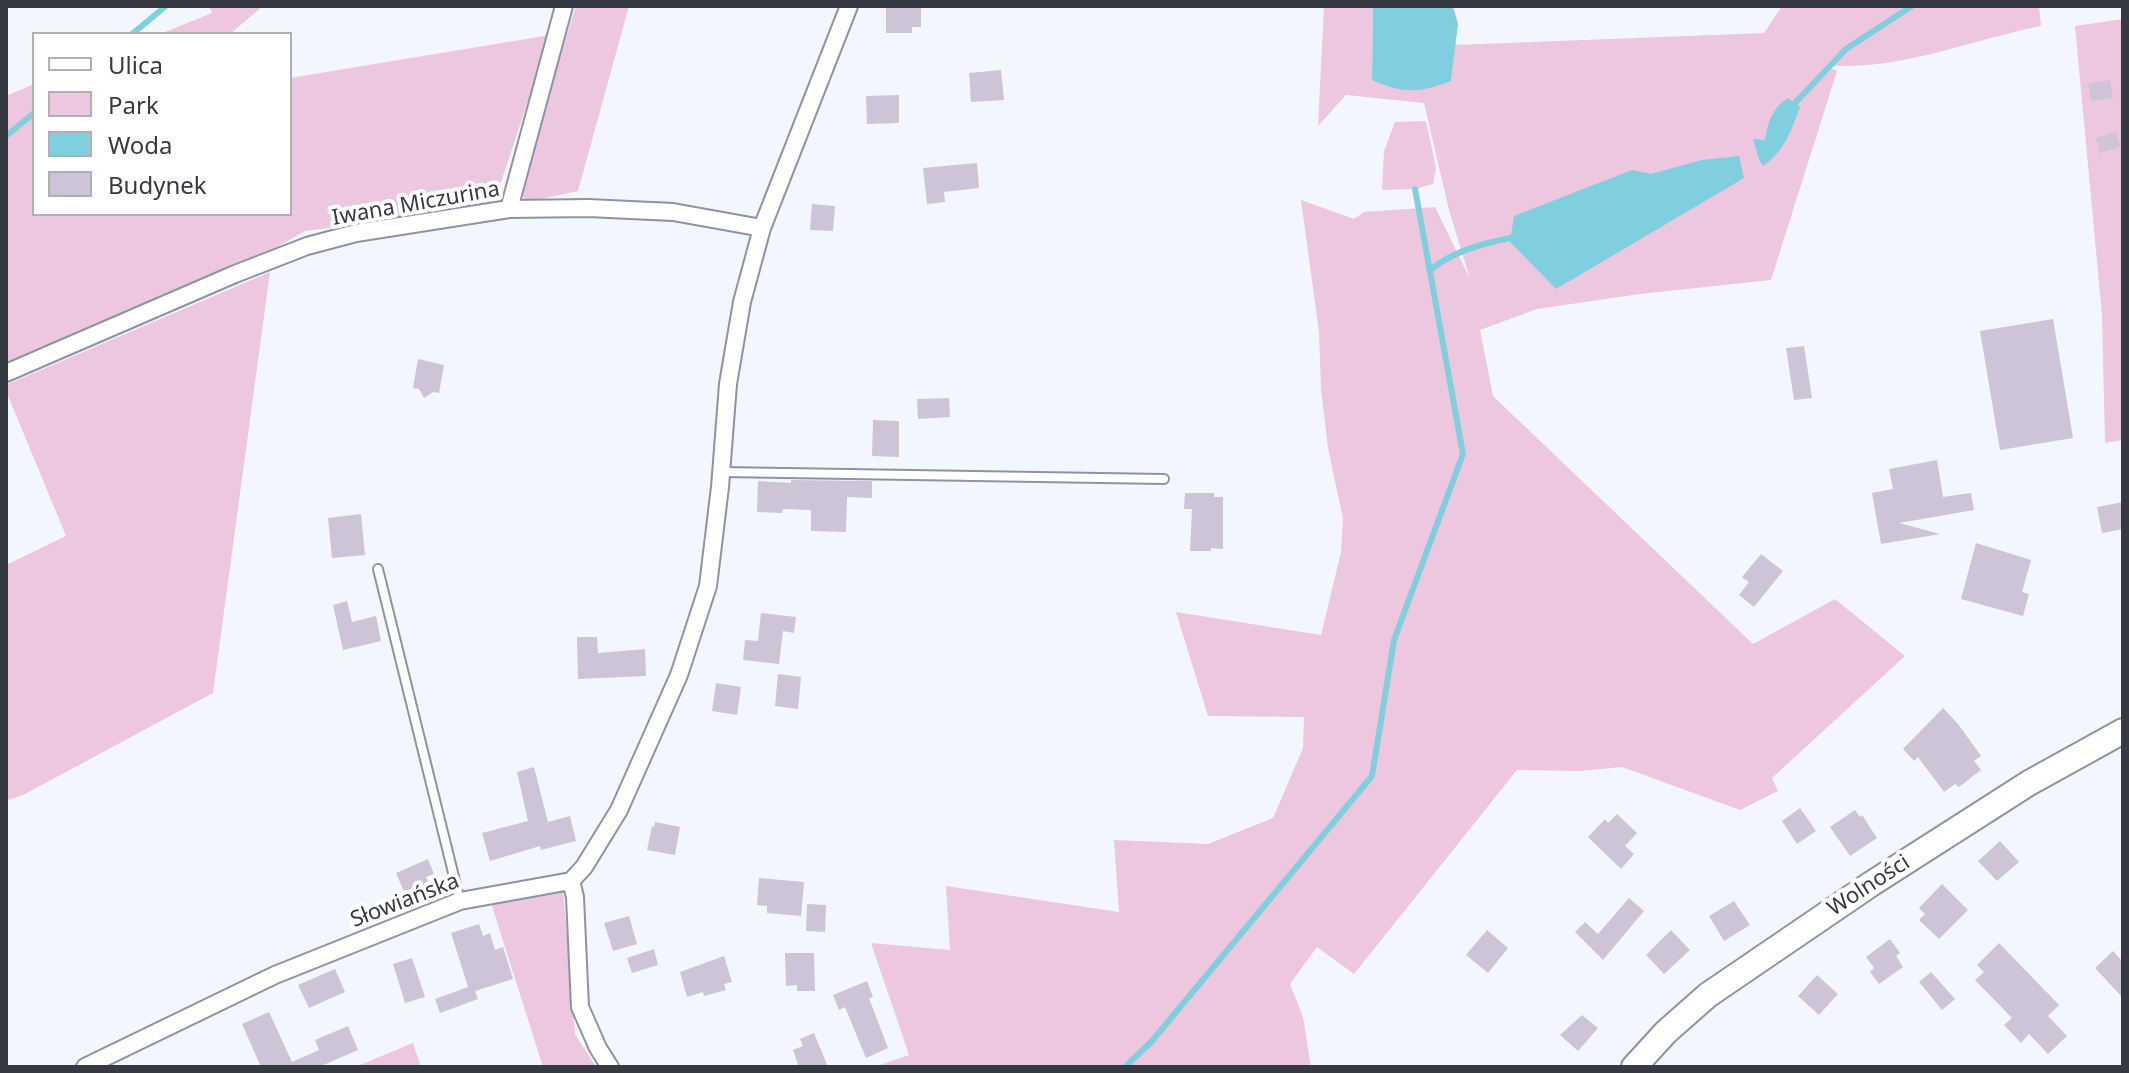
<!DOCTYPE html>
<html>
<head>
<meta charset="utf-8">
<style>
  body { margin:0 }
  #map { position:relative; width:2129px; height:1073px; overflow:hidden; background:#f4f6ff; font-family:"Noto Sans",sans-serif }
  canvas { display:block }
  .frame { position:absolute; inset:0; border:8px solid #373942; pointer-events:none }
  .legend { position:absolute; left:32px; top:32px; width:260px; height:184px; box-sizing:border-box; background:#fff; border:2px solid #afb0b3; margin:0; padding:10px 14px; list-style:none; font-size:24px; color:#373942 }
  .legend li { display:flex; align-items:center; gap:16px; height:40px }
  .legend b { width:40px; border:2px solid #afb0b3 }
</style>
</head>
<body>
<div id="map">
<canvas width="2129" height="1073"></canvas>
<div class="frame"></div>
<ul class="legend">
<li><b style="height:10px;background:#fff"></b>Ulica</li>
<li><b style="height:22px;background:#edc7e0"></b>Park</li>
<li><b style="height:22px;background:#80cfde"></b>Woda</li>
<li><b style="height:22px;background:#cdc4d7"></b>Budynek</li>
</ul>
</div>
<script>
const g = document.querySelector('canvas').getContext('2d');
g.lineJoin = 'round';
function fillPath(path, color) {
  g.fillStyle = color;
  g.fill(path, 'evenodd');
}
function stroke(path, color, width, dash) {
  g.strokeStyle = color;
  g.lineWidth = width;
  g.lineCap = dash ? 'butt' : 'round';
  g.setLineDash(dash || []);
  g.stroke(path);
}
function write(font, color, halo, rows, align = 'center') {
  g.font = font + ' "Noto Sans",sans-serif';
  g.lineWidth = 8;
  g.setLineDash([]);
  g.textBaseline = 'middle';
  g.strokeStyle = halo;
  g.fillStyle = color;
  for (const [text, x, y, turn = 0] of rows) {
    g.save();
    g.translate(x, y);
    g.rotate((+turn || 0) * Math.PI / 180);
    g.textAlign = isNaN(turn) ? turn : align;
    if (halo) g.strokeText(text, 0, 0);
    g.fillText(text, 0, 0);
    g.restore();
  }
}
fillPath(new Path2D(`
  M209 6H263L230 34H160L212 13Z
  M576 6H629L578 191 527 202 517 189Z
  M1324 6H1373L1372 80 1451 81 1455 45 1764 33 1782 6H2039L2041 26C1970 40 1897 72 1825 65L1837 71 1771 280 1640 294 1537 309 1480 330 1493 396 1753 644 1835 599 1905 656 1772 778 1778 791 1740 810 1622 767 1580 771 1517 770 1354 974 1317 947 1290 984 1303 1017 1311 1067H874L909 1055 871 943 950 950 946 886 1119 912 1114 840 1208 844 1273 818 1303 748 1304 717 1208 716 1176 612 1321 635 1341 552 1343 519 1328 448 1321 389 1319 332 1301 200 1354 219 1364 212 1435 207 1470 279 1449 210 1424 103 1346 95 1318 126Z
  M2123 19V440L2105 443 2102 315 2075 26Z
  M550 35 495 200 485 208 305 231 265 254 6 362V96L34 84V214H290V78Z
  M1426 121 1436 168 1433 184 1415 189 1382 190 1384 151 1395 122Z
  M270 272 213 693 25 794 6 801V565L66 536 6 391V385Z
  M563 889 575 1034 596 1067H543L491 903Z
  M413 1043 421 1067H355Z`), '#edc7e0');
fillPath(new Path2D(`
  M1373 6 1453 7 1458 24 1451 81C1419 93 1403 94 1372 80Z
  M1788 98 1800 107C1791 131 1785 151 1763 166L1759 159 1753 139 1765 140C1768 121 1772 109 1788 98Z
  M1739 156 1744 178 1556 289 1510 242 1514 216 1632 170 1651 174 1702 160Z`), '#80cfde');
stroke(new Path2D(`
  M132 34 166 6
  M1796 102 1846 49 1912 6
  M6 136 34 113
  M1430 270C1454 251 1481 244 1510 238
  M1125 1067 1152 1041 1372 776 1394 640 1463 454 1415 189`), '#80cfde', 6);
fillPath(new Path2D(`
  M886 6H921V27H912V33H886Z
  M1001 70 1004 100 971 102 969 73Z
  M2110 80 2113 98 2091 101 2088 84Z
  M899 95V123L867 124 866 96Z
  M2116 132 2121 147 2100 153 2096 138Z
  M977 163 979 188 944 192 945 202 927 204 923 168Z
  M812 204 835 206 833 231 810 230Z
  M2053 319 2073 438 2000 450 1980 331Z
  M1804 346 1812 398 1794 400 1786 348Z
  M418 359 444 365 439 393 433 392 424 398 419 389 413 388Z
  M949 398 950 417 918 419 917 399Z
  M873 420 899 421V457L872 456Z
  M1937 460 1943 497 1971 493 1974 510 1899 523 1940 534 1881 544 1872 493 1893 489 1889 469Z
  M791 480 872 481V498L847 497 846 532 811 531V510L783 509 782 513 757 512 758 481 791 483Z
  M1185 493H1214V497H1223V549L1211 548V551H1190L1192 509H1184Z
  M2123 502V529L2102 533 2097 507Z
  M361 514 365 555 332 558 328 518Z
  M1976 543 2031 560 2022 592 2029 594 2023 616 1961 599Z
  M1761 554 1783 571 1754 607 1739 595 1749 582 1742 577Z
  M347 601 352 622 376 616 381 641 343 650 333 605Z
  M761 613 796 617 794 633 783 631 779 664 743 660 745 640 758 641Z
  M577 637H597L598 653 645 649 646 676 578 679Z
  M778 674 801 677 798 709 775 706Z
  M716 683 741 687 737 715 712 711Z
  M1943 708 1958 724 1981 756 1974 761 1981 770 1959 787 1955 784 1944 792 1918 757 1914 761 1903 749Z
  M534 767 548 822 570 816 576 841 541 850 540 846 490 861 482 833 528 821 517 772Z
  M1800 808 1816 831 1797 844 1782 821Z
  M1855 810 1860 817 1862 815 1877 838 1850 856 1830 827Z
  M1617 814 1637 833 1625 846 1634 854 1621 869 1588 837 1605 819 1608 823Z
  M655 822 680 827 675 855 647 850 652 826 654 827Z
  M2000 841 2019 862 1997 881 1978 861Z
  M428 859 434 874 426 877 429 884 405 894 396 873Z
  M759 878 804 882 801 916 767 913V906L757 905Z
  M1942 884 1968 910 1939 939 1919 920 1925 914 1919 908Z
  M1629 898 1644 911 1603 960 1575 932 1585 922 1598 934Z
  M1734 901 1750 925 1724 941 1709 916Z
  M807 904 826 905 825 932 806 931Z
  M629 916 637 944 613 951 604 923Z
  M479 924 483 936 490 933 495 950 503 947 513 979 475 991 478 999 440 1013 435 999 468 987 451 933Z
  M1487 930 1508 948 1488 973 1466 955Z
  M1671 930 1690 950 1664 974 1646 955Z
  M1890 939 1900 953 1896 956 1903 967 1879 984 1870 972 1874 968 1866 957Z
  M1999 943 2059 1005 2048 1016 2067 1036 2048 1054 2029 1034 2021 1043 2004 1025 2012 1018 1975 980 1984 972 1977 965Z
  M654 949 658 965 632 973 627 958Z
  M2113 951 2123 962V998L2095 968Z
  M785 953H814L815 991H797V985L786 986Z
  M724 956 732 982 724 984 726 990 704 996 703 992 687 997 680 972Z
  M412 958 425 997 405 1003 393 964Z
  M335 969 345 992 309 1008 298 985Z
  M1931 972 1955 999 1942 1010 1919 982Z
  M1817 975 1838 994 1819 1015 1798 996Z
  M867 981 873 997 869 998 888 1048 866 1058 845 1007 839 1010 833 995Z
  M269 1012 292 1062 319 1050 315 1040 348 1026 358 1050 319 1067H261L242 1024Z
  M1582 1015 1598 1028 1578 1051 1560 1035Z
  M814 1033 828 1067H799L793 1050 803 1046 800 1039Z`), '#cdc4d7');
const lane = new Path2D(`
  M722 472 1164 479
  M378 569 460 901`);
const street = new Path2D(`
  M509 209 564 6
  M6 373 235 274 307 246 356 233 509 209 588 208 673 212 762 228
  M571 881 584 867 619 810 679 675 708 586 720 487 728 384 742 302 762 228 849 6
  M571 881 575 897 580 1007 598 1048 610 1067
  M85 1067 275 975 460 901 571 881`);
const secondary = new Path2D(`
  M1634 1067 1666 1032 1708 995 1871 884 2029 783 2123 731`);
stroke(lane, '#8e92a5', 12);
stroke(street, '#8e92a5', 20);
stroke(secondary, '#8e92a5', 28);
stroke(lane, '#fff', 8);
stroke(street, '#fff', 16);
stroke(secondary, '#fff', 24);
write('22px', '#373942', '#fff', [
  ["Iwana Miczurina",416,204,-10],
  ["Wolności",1869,886,-33],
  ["Słowiańska",405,901,-21]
]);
</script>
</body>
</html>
